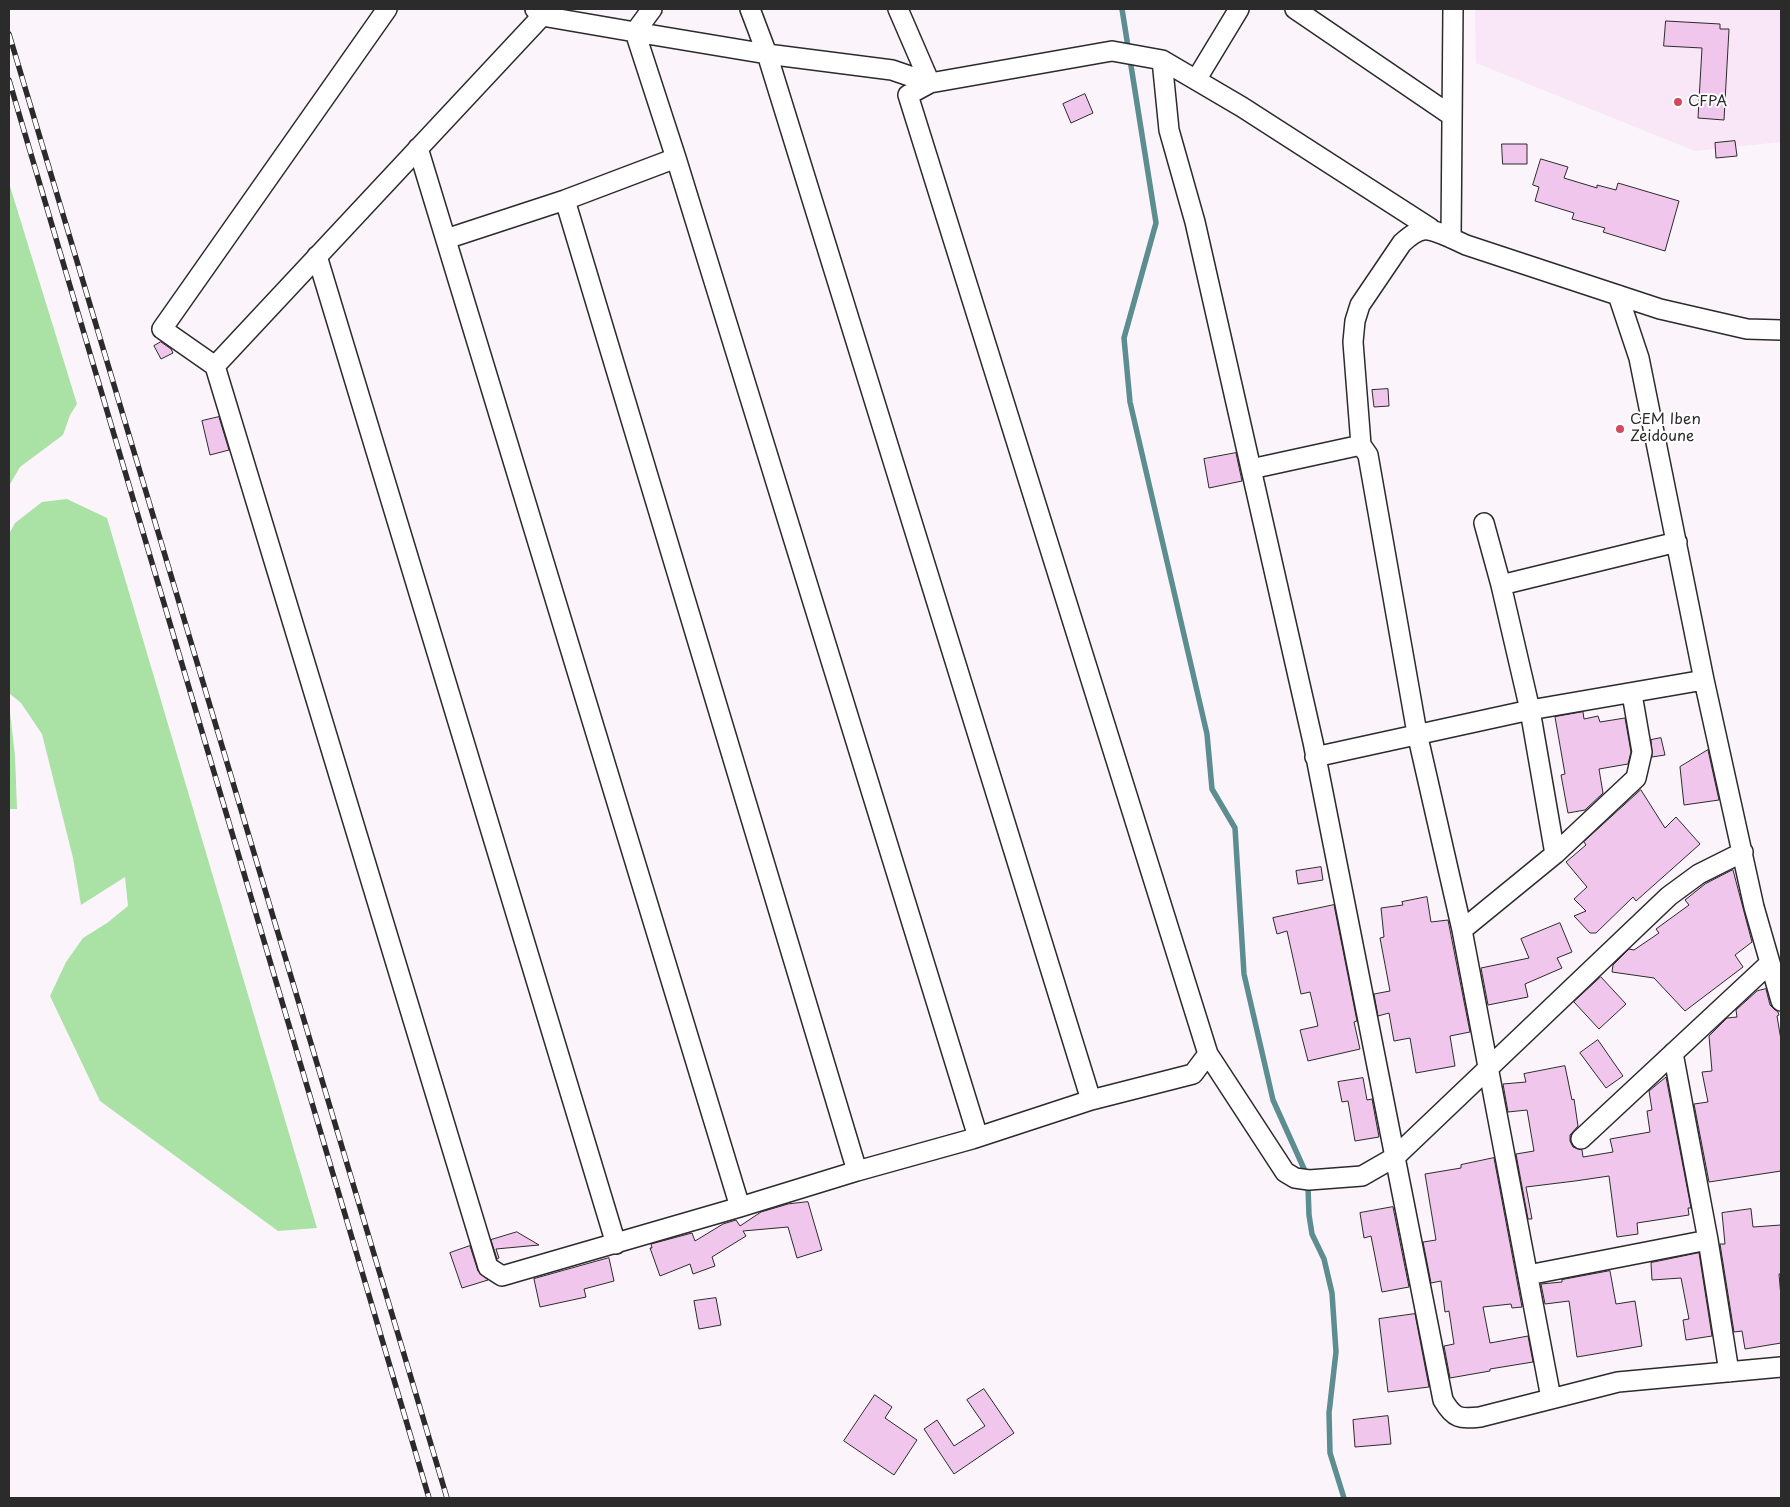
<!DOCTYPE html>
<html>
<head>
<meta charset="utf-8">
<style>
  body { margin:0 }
  #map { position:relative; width:1790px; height:1507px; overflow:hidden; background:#fcf4fb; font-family:"Playpen Sans",sans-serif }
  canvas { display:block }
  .frame { position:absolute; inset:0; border:10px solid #2b2b2b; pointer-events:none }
</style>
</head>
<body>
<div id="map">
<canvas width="1790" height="1507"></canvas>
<div class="frame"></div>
</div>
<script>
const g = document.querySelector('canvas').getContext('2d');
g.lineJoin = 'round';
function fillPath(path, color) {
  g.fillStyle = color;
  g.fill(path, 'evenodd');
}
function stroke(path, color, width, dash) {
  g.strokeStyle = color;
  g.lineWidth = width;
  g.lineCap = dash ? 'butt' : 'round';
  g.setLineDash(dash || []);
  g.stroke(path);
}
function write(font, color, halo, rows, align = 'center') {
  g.font = font + ' "Playpen Sans",sans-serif';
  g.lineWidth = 4;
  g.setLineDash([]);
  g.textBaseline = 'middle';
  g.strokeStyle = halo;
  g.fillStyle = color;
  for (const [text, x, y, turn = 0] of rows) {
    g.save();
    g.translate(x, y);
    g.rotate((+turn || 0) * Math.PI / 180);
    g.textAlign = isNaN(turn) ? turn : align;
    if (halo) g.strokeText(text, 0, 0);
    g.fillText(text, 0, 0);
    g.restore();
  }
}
fillPath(new Path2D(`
  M1475 9H1781V142L1695 151 1476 63Z`), '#f9e6f7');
fillPath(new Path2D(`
  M9 183 77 404 70 415 63 435 20 467 9 486Z
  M67 499 107 518 317 1228 278 1231 100 1101 50 996 66 962 83 938 107 923 128 906 125 877 81 905 73 858 42 734 21 703 9 693V534L15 523 42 502Z
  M9 704 15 756 17 809H9Z`), '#aae1a5');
stroke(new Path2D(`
  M1122 9 1156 223 1124 338 1130 402 1207 734 1212 789 1235 828 1244 974 1273 1100 1305 1171 1308 1187 1309 1215 1312 1234 1324 1259 1332 1293 1336 1352 1329 1413 1330 1453 1344 1498`), '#5c8d90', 5.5);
const building = new Path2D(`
  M1666 21 1720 24V29H1729L1724 120 1698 118 1702 48 1664 46Z
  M1085 94 1093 113 1071 123 1063 104Z
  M1735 141 1737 156 1716 158 1715 143Z
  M1502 144H1527V164H1503Z
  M1541 159 1568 167 1564 178 1597 188V185L1616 190 1618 183 1679 201 1665 251 1603 232 1605 228 1572 219 1574 213 1535 201 1539 187 1533 185Z
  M161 342 171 349 173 353 161 359 154 346Z
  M1388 389 1389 406 1374 407 1372 390Z
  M219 417 229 450 210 455 202 421Z
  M1236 453 1242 481 1209 488 1204 459Z
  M1583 712 1584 719 1598 716 1600 722 1625 718 1631 752 1628 764 1599 769 1603 793 1585 810 1568 813 1561 775 1565 774 1555 717Z
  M1661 738 1665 755 1652 757 1651 740Z
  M1708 750 1719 800 1684 805 1680 767Z
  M1641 790 1665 828 1676 817 1700 844 1636 901 1633 897 1596 933H1590L1574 916 1586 911 1574 899 1587 887 1566 862 1586 845 1584 842Z
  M1321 867 1323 880 1298 884 1296 871Z
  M1733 870 1752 942 1735 955 1743 967 1685 1011 1654 978 1612 972 1613 965 1629 949 1634 950 1659 933 1656 929 1689 905 1685 900 1705 884Z
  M1427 897 1431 922 1448 920 1470 1032 1450 1036 1455 1066 1416 1073 1410 1038 1394 1041 1389 1013 1378 1016 1374 994 1390 991 1380 938 1384 937 1381 908 1403 905 1402 902Z
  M1334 905 1357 1021 1354 1022 1360 1049 1308 1061 1300 1030 1318 1026 1310 992 1301 994 1287 931 1277 934 1273 918Z
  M1560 923 1572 952 1557 958 1562 968 1525 984 1528 997 1488 1005 1481 968 1529 958 1521 939Z
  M1601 977 1626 1004 1599 1029 1574 1002Z
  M1766 989 1770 1005 1774 1009 1778 1012 1779 1015 1777 1016 1781 1040V1171L1709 1182 1694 1104 1708 1102 1702 1072 1712 1071 1709 1036 1727 1018 1737 1017 1736 1010 1757 991Z
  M1598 1040 1623 1076 1606 1088 1580 1053Z
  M1565 1066 1572 1100 1574 1099 1578 1126 1570 1135V1141L1573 1147 1582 1150 1583 1157 1613 1152 1610 1139 1650 1132 1647 1111 1652 1110 1649 1091 1666 1077 1691 1208H1688L1689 1215 1637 1223 1638 1234 1617 1237 1609 1176 1575 1181 1526 1187 1532 1219H1528L1516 1154 1534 1151 1527 1110 1508 1112 1503 1084 1526 1082 1524 1074Z
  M1363 1078 1367 1100 1372 1099 1379 1137 1355 1141 1348 1101 1342 1102 1338 1082Z
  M1494 1158 1522 1307 1512 1308 1511 1304 1483 1307 1490 1343 1528 1336 1533 1362 1490 1369V1371L1450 1378 1444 1346 1454 1344 1449 1311 1445 1312 1441 1281 1431 1283 1423 1242 1436 1240 1425 1174 1461 1168V1165Z
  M808 1202 822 1250 797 1258 788 1227 743 1231 746 1236 712 1257 715 1266 693 1274 690 1264 660 1276 650 1248H652L651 1244 692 1233 695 1241 723 1224 736 1220 740 1226 761 1212 788 1204Z
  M1393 1207 1409 1287 1382 1292 1371 1236 1364 1238 1360 1213Z
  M1751 1209 1753 1227 1781 1225V1274H1779L1781 1297V1343L1745 1349 1742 1331 1734 1332 1720 1244H1725L1722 1213Z
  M517 1232 539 1245 496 1249 499 1258 497 1259 491 1240Z
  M470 1246 478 1271 488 1280 462 1288 450 1253Z
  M1699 1253 1712 1336 1686 1340 1683 1320 1689 1319 1681 1278 1652 1280 1651 1263Z
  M609 1258 614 1281 584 1289 586 1297 540 1307 534 1279Z
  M1610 1271 1616 1304 1635 1301 1642 1346 1577 1357 1569 1301 1545 1304 1541 1284 1562 1282V1280Z
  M716 1298 721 1325 699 1329 694 1301Z
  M1415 1314 1429 1387 1388 1392 1379 1319Z
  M984 1389 1014 1433 954 1474 924 1429 937 1420 954 1446 985 1426 967 1400Z
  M875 1395 892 1407 885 1418 917 1440 894 1475 844 1441Z
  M1388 1416 1391 1444 1355 1447 1353 1420Z`);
fillPath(building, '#f1c6ed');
stroke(building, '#2b2b2b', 1);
const minor = new Path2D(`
  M387 9 162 329 215 366 488 1267 502 1276 740 1207 857 1171 972 1139 1091 1100 1193 1074 1208 1054 908 95 930 83 1112 51 1162 60 1242 107 1430 228
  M750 9 767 54 1091 1100
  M898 9 930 83 892 70 767 54 635 32 676 158 978 1137
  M1295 9 1452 116
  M1453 9 1451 238 1466 245 1660 309 1747 329 1781 330
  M542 16 635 32 652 9
  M1162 60 1169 130 1195 222 1313 742 1443 1400C1454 1419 1460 1419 1480 1417L1618 1382 1781 1367
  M1196 80 1239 9
  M418 148 740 1207
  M676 158 565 200 857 1171
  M1451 238C1429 228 1422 224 1402 243L1360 305 1355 321 1353 342 1361 445 1368 455 1417 733 1462 930 1551 1398
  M446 239 565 200
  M317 256 616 1244
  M1618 295 1639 358 1704 680 1754 907 1781 1001
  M215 366 542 16 535 9
  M1251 469 1361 445
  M1484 523 1501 585 1530 710 1555 854
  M1501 585 1677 542
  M1315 757 1530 710 1704 680
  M1462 930 1555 854 1636 778 1642 752 1632 694
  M1673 1053 1708 1240 1729 1372
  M1208 1054 1285 1172 1295 1178 1309 1180 1362 1176 1395 1157 1669 896 1699 874 1743 852
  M1581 1139 1770 963
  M1528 1275 1708 1240`);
stroke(minor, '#2b2b2b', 22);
stroke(minor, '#fff', 19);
const rail = new Path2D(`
  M9 34 447 1498
  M9 80 429 1498`);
stroke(rail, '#2b2b2b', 5.5);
stroke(rail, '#fff', 4, [11]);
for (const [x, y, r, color] of [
  [1678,102,5,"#d1495b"],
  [1620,429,5,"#d1495b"]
]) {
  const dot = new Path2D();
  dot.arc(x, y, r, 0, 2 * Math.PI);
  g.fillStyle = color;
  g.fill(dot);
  stroke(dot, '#fff', 2);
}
write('15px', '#2b2b2b', '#fff', [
  ["CFPA",1688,102],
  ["CEM Iben",1630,420],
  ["Zeidoune",1630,437]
], 'left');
</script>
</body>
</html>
